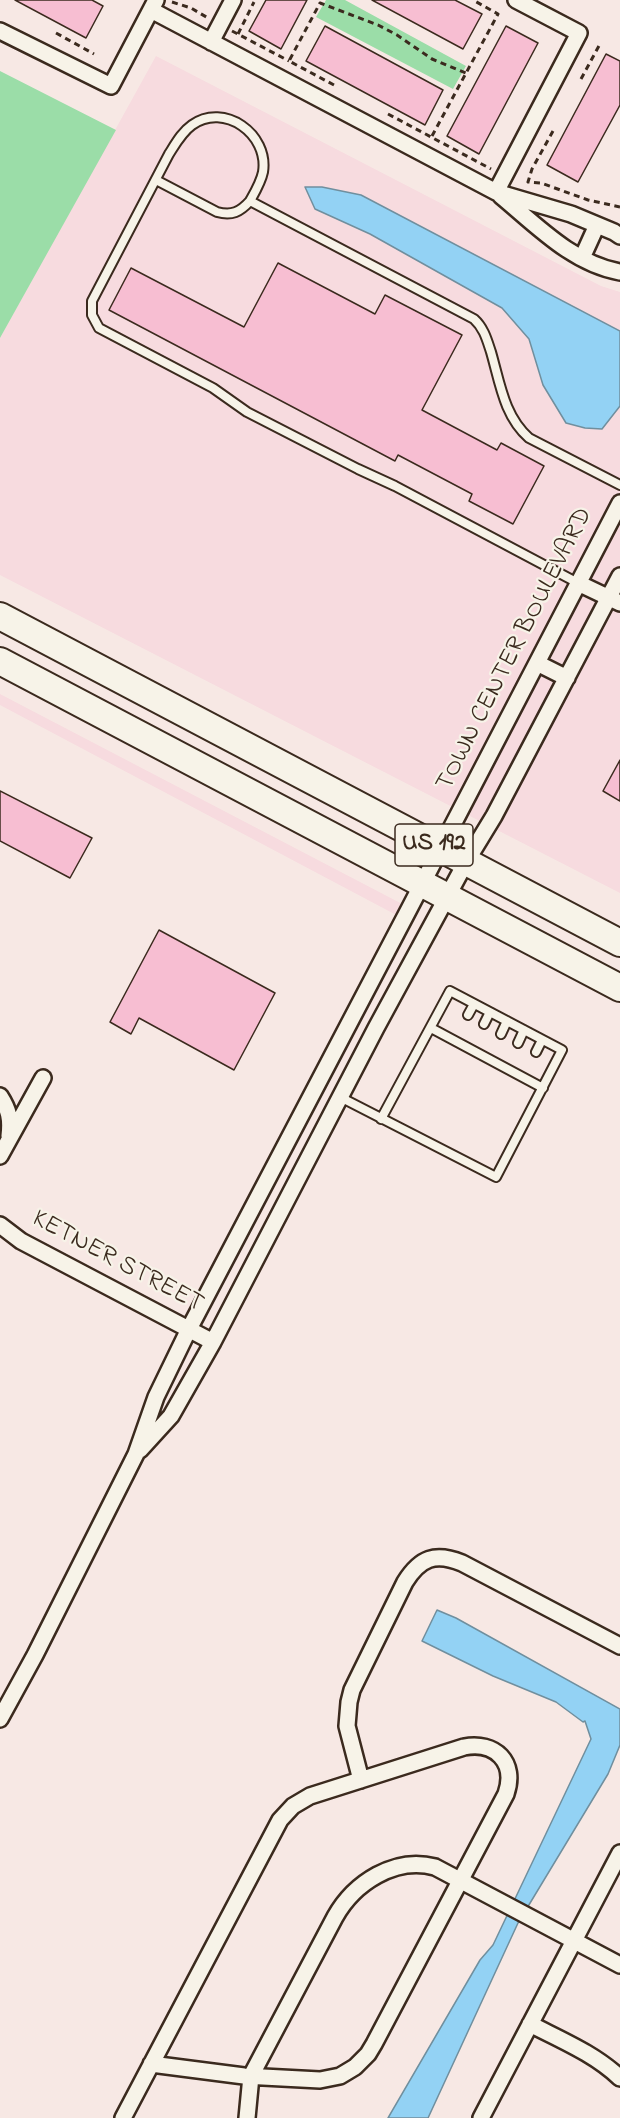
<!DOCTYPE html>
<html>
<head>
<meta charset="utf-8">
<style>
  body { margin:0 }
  canvas { display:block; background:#f7e8e4 }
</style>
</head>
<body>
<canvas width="620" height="2118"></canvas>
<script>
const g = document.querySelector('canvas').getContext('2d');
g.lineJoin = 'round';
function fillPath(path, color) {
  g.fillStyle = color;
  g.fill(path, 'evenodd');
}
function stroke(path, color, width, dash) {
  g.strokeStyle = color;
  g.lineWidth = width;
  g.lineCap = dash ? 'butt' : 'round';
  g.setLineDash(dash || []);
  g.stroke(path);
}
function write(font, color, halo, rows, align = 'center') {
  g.font = font + ' "Indie Flower",sans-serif';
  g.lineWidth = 4.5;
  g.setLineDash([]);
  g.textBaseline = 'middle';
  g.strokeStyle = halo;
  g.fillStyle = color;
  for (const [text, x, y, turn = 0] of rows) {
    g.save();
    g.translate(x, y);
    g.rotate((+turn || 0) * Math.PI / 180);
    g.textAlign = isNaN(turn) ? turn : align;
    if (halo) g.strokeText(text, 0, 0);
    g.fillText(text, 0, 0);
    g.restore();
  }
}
fillPath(new Path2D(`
  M156 56 601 286 620 292V331L361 195 315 209 370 234 502 308 529 339 543 385 566 423 602 429 620 406V893L0 575V338Z
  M0 694 406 906 400 917 0 705Z`), '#f7dbdf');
fillPath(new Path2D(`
  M326 0H345L466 66 453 89 316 17Z
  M0 71 116 130 0 338Z`), '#9bdda8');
const water = new Path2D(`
  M305 187H322L361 195 620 331V406L602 429 585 428 566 423 543 385 529 339 502 308 370 234 315 209Z
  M437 1610 456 1618 620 1709V1745L608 1774 518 1923 428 2118H388L480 1960 493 1945 591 1739 585 1721 583 1722 556 1702 493 1676 422 1641Z`);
fillPath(water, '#93d2f4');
stroke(water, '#708f9e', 1.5);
const building = new Path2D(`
  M15 0H92L103 6 86 38Z
  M266 0H307L281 49 249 31Z
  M372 0H455L482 14 463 49Z
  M325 26 443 90 425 125 306 61Z
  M506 26 538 43 479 154 447 136Z
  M606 54 620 61V105L578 182 547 165Z
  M278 263 375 314 385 295 462 335 422 410 497 450 501 443 544 466 513 524 469 501 472 494 398 455 395 461 109 310 131 268 244 327Z
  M620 760V801L603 791Z
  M0 791 92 838 70 878 0 841Z
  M159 930 275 993 234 1070 139 1018 131 1034 110 1022Z`);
fillPath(building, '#f7bed2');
stroke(building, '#3b2a1e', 1.5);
const service = new Path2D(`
  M156 180 217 212C232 216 240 212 250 201
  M578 583 395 486 358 469 247 412 213 388 99 328 92 315V301L169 154C176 143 182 132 192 125 224 102 269 134 263 172 261 182 255 192 250 201L474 319C484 328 487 340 491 352 500 383 504 416 529 438L620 485
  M468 1015 474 1004
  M484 1024 490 1012
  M431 1028 543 1088
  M501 1034 507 1021
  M518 1043 524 1030
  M536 1052 542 1040
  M340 1097 496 1177 562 1050 450 991 381 1119`);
const minor = new Path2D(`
  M151 10 496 192 571 214 614 232 620 236
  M0 31 111 86 156 0
  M211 42 233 0
  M496 192 579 33 516 0
  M501 196C536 225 573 264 620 272
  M582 258 597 225
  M578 583 620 603
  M537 663 567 678
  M0 1096C9 1110 11 1119 9 1136
  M0 1156 43 1078
  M0 1225 21 1241 213 1342
  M140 1450 171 1416 213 1342 376 1028 466 862 494 816 620 576
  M0 1719 35 1655 136 1454 156 1397 189 1329C334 1054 477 779 620 503
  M361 1780 347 1726 349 1702 352 1690 405 1582C420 1558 435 1552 462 1563L620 1646
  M530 2024C561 2040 595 2054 620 2078
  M123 2118 280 1820 293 1806 310 1796 464 1747C495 1741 517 1762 506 1794L374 2044 368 2054 355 2067 340 2076 320 2080 244 2076 151 2064
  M247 2118 251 2076 335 1917C354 1883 395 1856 435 1867L620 1965
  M481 2118 620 1853`);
const trunk = new Path2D(`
  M0 616 620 943
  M0 661 620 988`);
stroke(service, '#3b2a1e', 12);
stroke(minor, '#3b2a1e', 20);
stroke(trunk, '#3b2a1e', 30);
stroke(new Path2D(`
  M172 2 191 8 208 18
  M232 31 289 61
  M56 33 94 54
  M238 34 254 2
  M581 79 600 44
  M334 85 289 61 320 3 378 25 397 35 432 59 466 73
  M388 114 491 169
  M553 131 532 169 528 182 541 183 588 200 620 207
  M432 136 498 14 473 0`), '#3b2a1e', 3, [6, 4.5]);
stroke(service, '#f7f3e8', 8);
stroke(minor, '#f7f3e8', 15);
stroke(trunk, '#f7f3e8', 26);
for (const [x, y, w] of [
  [434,845,78]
]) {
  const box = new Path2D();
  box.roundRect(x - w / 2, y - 21, w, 42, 4.5);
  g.fillStyle = '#f7f3e8';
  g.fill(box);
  stroke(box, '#3b2a1e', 1.5);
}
write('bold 24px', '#3b2a1e', null, [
  ["US 192",434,845]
]);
write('26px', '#3b2a1e', '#f7f3e8', [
  ["TOWN CENTER BOULEVARD",516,650,-63],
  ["KETNER STREET",117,1263,28]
]);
</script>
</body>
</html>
